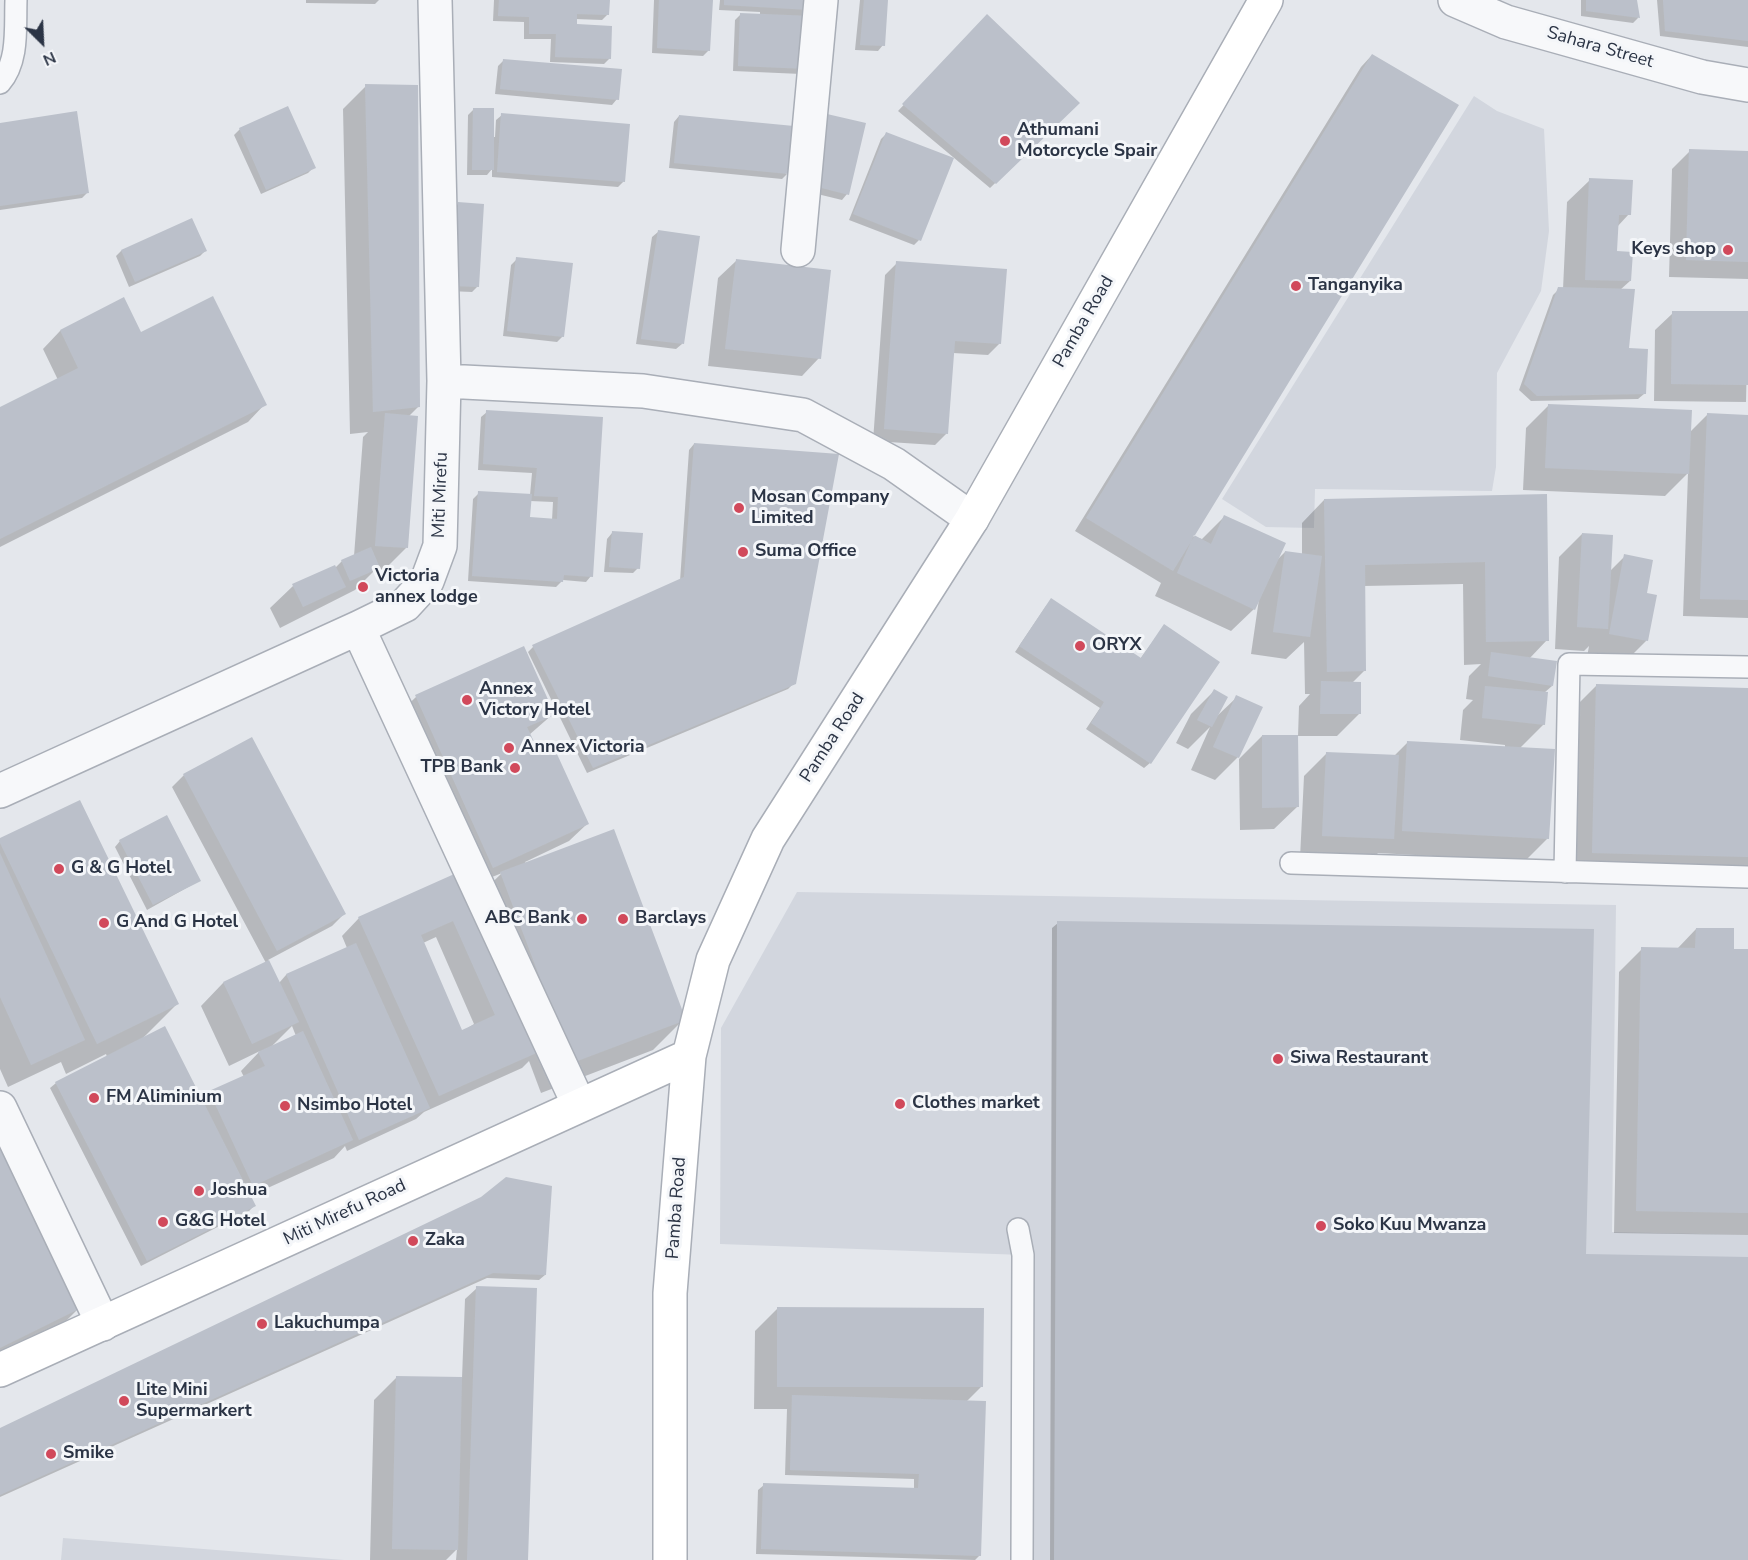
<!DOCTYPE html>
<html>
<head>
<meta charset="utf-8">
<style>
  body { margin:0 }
  #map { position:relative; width:1748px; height:1560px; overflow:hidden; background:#e4e7ec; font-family:"Nunito Sans",sans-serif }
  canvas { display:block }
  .north { position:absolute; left:12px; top:12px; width:60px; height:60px; -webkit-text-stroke:4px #f4f6f9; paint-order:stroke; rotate:156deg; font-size:16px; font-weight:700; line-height:24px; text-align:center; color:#2b3445 }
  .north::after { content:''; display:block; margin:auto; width:21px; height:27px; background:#2b3445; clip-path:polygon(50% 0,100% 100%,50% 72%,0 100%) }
</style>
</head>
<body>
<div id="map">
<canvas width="1748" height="1560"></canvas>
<div class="north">N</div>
</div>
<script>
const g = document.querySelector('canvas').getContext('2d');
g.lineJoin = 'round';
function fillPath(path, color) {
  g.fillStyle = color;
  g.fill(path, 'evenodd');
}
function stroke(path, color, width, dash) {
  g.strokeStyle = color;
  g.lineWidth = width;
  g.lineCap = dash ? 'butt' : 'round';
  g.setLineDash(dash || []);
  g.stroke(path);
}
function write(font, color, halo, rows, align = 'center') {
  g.font = font + ' "Nunito Sans",sans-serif';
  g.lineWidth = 6;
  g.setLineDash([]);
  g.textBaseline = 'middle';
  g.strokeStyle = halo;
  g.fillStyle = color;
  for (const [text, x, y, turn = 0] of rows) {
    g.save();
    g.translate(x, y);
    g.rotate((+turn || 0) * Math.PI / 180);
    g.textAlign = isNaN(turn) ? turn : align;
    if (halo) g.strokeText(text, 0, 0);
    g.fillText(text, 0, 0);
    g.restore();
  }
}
fillPath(new Path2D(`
  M1474 96 1497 111 1544 129 1549 231 1541 291 1497 373 1496 467 1492 491 1315 489 1314 528 1266 527 1222 499Z
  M797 892 1616 905 1612 1232 1748 1235V1560H1022L1023 1255 720 1244 721 1028Z
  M63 1538 344 1560H61Z`), '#d2d6de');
fillPath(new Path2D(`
  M306 0H379L375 4 306 3Z
  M494 0H608V14L602 20 575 19V26L610 58 604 64 550 62 551 39H524V22L493 21Z
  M654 0H711L709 50 703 56 652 53Z
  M720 0H809V9L801 17V74L733 71 735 20 741 14 760 15V12L719 10Z
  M860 0H887L883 45 878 51 855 50Z
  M1581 0H1636L1638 18 1633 23 1581 16Z
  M1657 0H1748V47L1660 36Z
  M987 17 1078 103 990 188 898 111Z
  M1372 55 1192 536 1202 539 1225 516 1277 560 1285 552 1302 555V523L1324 500 1545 495 1547 640 1529 659 1552 686 1544 693V724L1519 749 1548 838 1525 861 1378 853 1370 861 1300 858 1304 776 1326 754 1394 756 1408 742 1505 748V745L1460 740 1463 710 1473 700 1466 699 1469 676 1481 664 1464 665 1463 584 1364 586 1365 670 1352 683 1360 713 1337 736H1298L1299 706 1310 694H1305L1304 642 1286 659 1251 654 1259 599 1254 609 1231 631 1155 596 1161 583 1075 531 1361 67Z
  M504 60 617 99 612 105 495 94 498 66Z
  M366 86 419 406 409 416 406 548 383 571 375 570 355 590 280 628 270 608 293 586 335 568 342 561 354 556 363 437 368 432 350 434 343 109Z
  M474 109 493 137H495L496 120 502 115 624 181 618 187 492 177V169L487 175H467L468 115Z
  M679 116 787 174 782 179 669 168 674 122Z
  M822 121 847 194 842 200 805 191Z
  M0 124 87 193 82 198 0 210Z
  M240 129 314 167 308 173 261 194 234 135Z
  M887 133 919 240 914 245 849 220 881 139Z
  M1690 151 1748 152V279L1669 277 1672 169Z
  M1590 180 1629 214 1617 227 1615 253 1630 281 1620 290 1627 349 1644 394 1638 399 1531 401 1519 390 1553 295 1559 289H1563L1567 202Z
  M459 203 477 287 472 292 448 291 453 209Z
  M192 220 205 251 200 256 129 287 116 256 121 251Z
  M658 232 682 344 676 349 636 344 652 237Z
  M517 259 563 336 557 342 503 336 511 265Z
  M736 261 819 358 802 376 708 366 718 278Z
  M897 263 1000 343 988 355 953 353 947 433 935 445 873 441 885 275Z
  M123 299 141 334 265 404 248 422 0 547V409L58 380 43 349 60 331Z
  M1673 313H1748L1746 402 1654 401 1655 330Z
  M1549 405 1690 432 1707 415 1748 416V618L1683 616 1688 473 1665 496 1523 490 1526 428Z
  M487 412 602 418 591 576 586 582 563 580 556 587 468 581 473 499 479 493 530 495 532 473 478 470 481 417ZM530 501 553 502 552 520 529 518Z
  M694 444 794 683 788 689 587 773 528 652 533 647 680 581 689 450Z
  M612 533 638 568 633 573 604 572 607 539Z
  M1582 534 1610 571 1625 556 1645 594 1647 640 1624 663 1587 657 1589 646 1584 651 1555 649 1559 557Z
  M1046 606 1140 659 1164 626 1150 763 1144 768 1086 729 1100 708 1015 652Z
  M523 648 553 714 529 735 536 750 587 824 569 841 525 862 526 864 684 1019 653 1050 541 1093 529 1061 522 1068 424 1112 416 1119 347 1151 345 1146 334 1158 250 1196 254 1206 249 1211 141 1266 50 1088 56 1083 107 1057 106 1054 66 1074 61 1062 8 1087 0 1069V840L177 1004 143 1038 201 1101 210 1092 244 1077 241 1071 260 1051 229 1066 201 1006 223 983 266 963 172 787 184 775 344 914 332 926 268 960 279 983 286 975 347 948 342 936 359 918 473 901 502 873 475 884 398 714 416 697ZM436 937 474 1024 461 1032 423 943ZM292 1026 296 1036 272 1046Z
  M1597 685 1748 689V879L1569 875 1574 708Z
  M1214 691 1216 717 1237 697 1238 757 1215 780 1191 770 1210 727 1188 749 1176 743 1191 714Z
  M1262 736 1297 807 1274 829 1240 830 1239 759Z
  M120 841 199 881 147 910 115 847Z
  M1058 923 1584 1256 1748 1258V1560H1050L1052 928Z
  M1696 929 1733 950H1748V1235L1614 1233 1619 972 1642 949H1677Z
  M0 1149 79 1308 48 1339 0 1363Z
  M482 1198 545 1275 539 1280 487 1278 0 1497V1429Z
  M477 1288 527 1560H456L457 1549 446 1560H370L374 1400 397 1377 462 1378 465 1299Z
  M778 1308 982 1386 966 1402 980 1555 975 1560 756 1554 758 1490 764 1485 914 1489V1479L785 1475 787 1409H754L755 1331Z`), '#0003');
fillPath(new Path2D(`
  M499 0H610L609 15 577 14V24L612 26 611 59 555 57 556 34H529V17L498 16Z
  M659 0H713L710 51 657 48Z
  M724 0H811L810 10 724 5Z
  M864 0H888L885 46 860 45Z
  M1586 0H1637L1640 18 1586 11Z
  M1663 0H1748V41L1665 31Z
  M740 13 811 16 808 69 738 66Z
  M987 14 1080 103 996 184 902 104Z
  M1372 54 1459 105 1173 571 1086 518Z
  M503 59 622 69 619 100 500 89Z
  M365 84 418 85 420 407 373 412Z
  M288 106 316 168 266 190 239 128Z
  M473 108H494V170H472Z
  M77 111 89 193 0 206V123Z
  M501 113 630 124 625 182 497 172Z
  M827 114 866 123 849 195 810 185Z
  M679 115 794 126 789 174 674 163Z
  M886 132 954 158 921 241 853 214Z
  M1689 149 1748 151V262L1686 260Z
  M1589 178 1633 180 1631 215H1619L1617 251 1633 252 1631 281 1585 280Z
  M458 202 484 204 479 287 453 286Z
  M192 218 207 251 135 282 121 250Z
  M658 230 700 236 684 344 641 339Z
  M516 257 573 263 564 337 507 331Z
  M736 259 831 270 821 359 725 349Z
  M896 261 1007 269 1001 344 955 341 948 434 884 429Z
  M1558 287 1635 289 1629 348 1648 349 1646 394 1537 396 1524 384Z
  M213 296 267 405 0 539V407L78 368 60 330 124 297 141 332Z
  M1672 311H1748V385L1671 384Z
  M1548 404 1692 410 1689 474 1545 468Z
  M486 410 603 417 593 577 564 575 563 582 472 576 478 491 532 494 530 517 557 519 558 497 534 496 537 468 483 464Z
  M385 413 418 416 408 548 375 546Z
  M1707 413 1748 415V600L1700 599Z
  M694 443 839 454 796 684 593 768 532 645 684 577Z
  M1547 494 1549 641 1486 642 1485 562 1365 565 1366 671 1327 672 1324 499Z
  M1224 515 1286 543 1255 610 1177 573 1194 535 1211 544Z
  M612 531 643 533 640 569 609 567Z
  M1582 533 1613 535 1608 629 1577 627Z
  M371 547 380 568 350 581 341 560Z
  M1285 551 1322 556 1310 637 1273 632Z
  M1624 554 1653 560 1647 593 1657 595 1648 641 1609 634Z
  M335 565 346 587 303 607 292 584Z
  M1051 598 1141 658 1164 624 1220 662 1151 764 1091 723 1104 702 1019 646Z
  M524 646 555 715 527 727 537 748 551 741 589 824 493 868 415 695Z
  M1491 652 1557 661 1553 686 1488 676Z
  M1321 681 1361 682V714H1320Z
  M1596 684 1748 688V857L1592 853Z
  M1485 686 1548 692 1545 725 1482 718Z
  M1214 689 1228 697 1212 727 1197 720Z
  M1236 695 1263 707 1239 758 1213 747Z
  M1262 735H1298L1299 807 1262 808Z
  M252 737 346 914 277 951 183 774Z
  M1407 741 1555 749 1549 839 1402 831Z
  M1326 752 1399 755 1394 839 1322 836Z
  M80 800 179 1004 97 1044 0 843V838Z
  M167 815 201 881 153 905 119 840Z
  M614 829 686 1020 572 1063 500 872Z
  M0 853 85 1040 31 1065 0 997Z
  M461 871 541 1051 439 1096 358 917ZM453 921 495 1015 462 1030 421 935Z
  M1057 921 1594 929 1586 1254 1748 1257V1560H1054Z
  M1696 928H1734V949H1748V1213L1636 1211 1641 947 1695 948Z
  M356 943 430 1108 359 1140 286 974Z
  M269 960 299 1022 252 1044 223 982Z
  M165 1026 256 1206 147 1261 55 1082Z
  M303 1031 353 1140 253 1186 209 1091 265 1066 258 1052Z
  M0 1145 81 1308 0 1348Z
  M506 1177 552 1186 546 1275 493 1273 0 1495V1428L481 1197Z
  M476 1286 537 1288 528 1560H467Z
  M777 1307 984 1308 983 1387H777Z
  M396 1376 462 1377 458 1550 392 1549Z
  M792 1395 986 1401 981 1556 761 1549 763 1483 918 1488 919 1474 790 1470Z`), '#bbc0ca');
const lane = new Path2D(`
  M0 83C19 61 15 28 16 0
  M1291 863 1748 877
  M1565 872 1569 664 1748 667
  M1018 1229 1023 1255 1022 1560`);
const street = new Path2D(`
  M1455 0 1506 22 1702 77 1748 85
  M798 250 821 0
  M444 381 643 391 803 415 894 464 972 519
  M358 628 579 1105
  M0 791 358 628 405 605 427 581 440 546 444 381 435 0
  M0 1108 103 1324`);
const secondary = new Path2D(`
  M0 1370 689 1056
  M670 1560V1293L689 1056 713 960 768 839 972 519 1266 0`);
stroke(lane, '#a9aeb7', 24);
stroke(street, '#a9aeb7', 36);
stroke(secondary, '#a9aeb7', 36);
stroke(lane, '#f7f8fa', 21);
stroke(street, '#f7f8fa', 33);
stroke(secondary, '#fff', 33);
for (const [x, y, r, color] of [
  [1005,141,6,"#d1495b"],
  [1728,250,6,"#d1495b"],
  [1296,286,6,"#d1495b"],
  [739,508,6,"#d1495b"],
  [743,552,6,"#d1495b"],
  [363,587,6,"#d1495b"],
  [1080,646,6,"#d1495b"],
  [467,700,6,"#d1495b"],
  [509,748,6,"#d1495b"],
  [515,768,6,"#d1495b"],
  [59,869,6,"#d1495b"],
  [582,919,6,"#d1495b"],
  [623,919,6,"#d1495b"],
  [104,923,6,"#d1495b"],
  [1278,1059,6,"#d1495b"],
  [94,1098,6,"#d1495b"],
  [900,1104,6,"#d1495b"],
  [285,1106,6,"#d1495b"],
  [199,1191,6,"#d1495b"],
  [163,1222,6,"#d1495b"],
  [1321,1226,6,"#d1495b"],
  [413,1241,6,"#d1495b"],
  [262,1324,6,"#d1495b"],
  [124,1401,6,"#d1495b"],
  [51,1454,6,"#d1495b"]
]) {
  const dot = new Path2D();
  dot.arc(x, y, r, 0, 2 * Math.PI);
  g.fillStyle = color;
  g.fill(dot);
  stroke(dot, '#f4f6f9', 2);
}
write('18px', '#2b3445', '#f4f6f9', [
  ["Sahara Street",1600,48,16],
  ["Pamba Road",1084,322,-60],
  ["Miti Mirefu",441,495,-88],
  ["Pamba Road",833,738,-57],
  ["Pamba Road",677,1208,-86],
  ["Miti Mirefu Road",345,1213,-25]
]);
write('bold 18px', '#2b3445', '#f4f6f9', [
  ["Athumani",1017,131],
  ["Motorcycle Spair",1017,152],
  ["Keys shop",1716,250,"right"],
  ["Tanganyika",1308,286],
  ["Mosan Company",751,498],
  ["Limited",751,519],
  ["Suma Office",755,552],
  ["Victoria",375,577],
  ["annex lodge",375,598],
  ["ORYX",1092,646],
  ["Annex",479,690],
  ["Victory Hotel",479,711],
  ["Annex Victoria",521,748],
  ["TPB Bank",503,768,"right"],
  ["G & G Hotel",71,869],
  ["ABC Bank",570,919,"right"],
  ["Barclays",635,919],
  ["G And G Hotel",116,923],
  ["Siwa Restaurant",1290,1059],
  ["FM Aliminium",106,1098],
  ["Clothes market",912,1104],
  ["Nsimbo Hotel",297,1106],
  ["Joshua",211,1191],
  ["G&G Hotel",175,1222],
  ["Soko Kuu Mwanza",1333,1226],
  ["Zaka",425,1241],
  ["Lakuchumpa",274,1324],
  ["Lite Mini",136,1391],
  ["Supermarkert",136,1412],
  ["Smike",63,1454]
], 'left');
</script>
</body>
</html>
